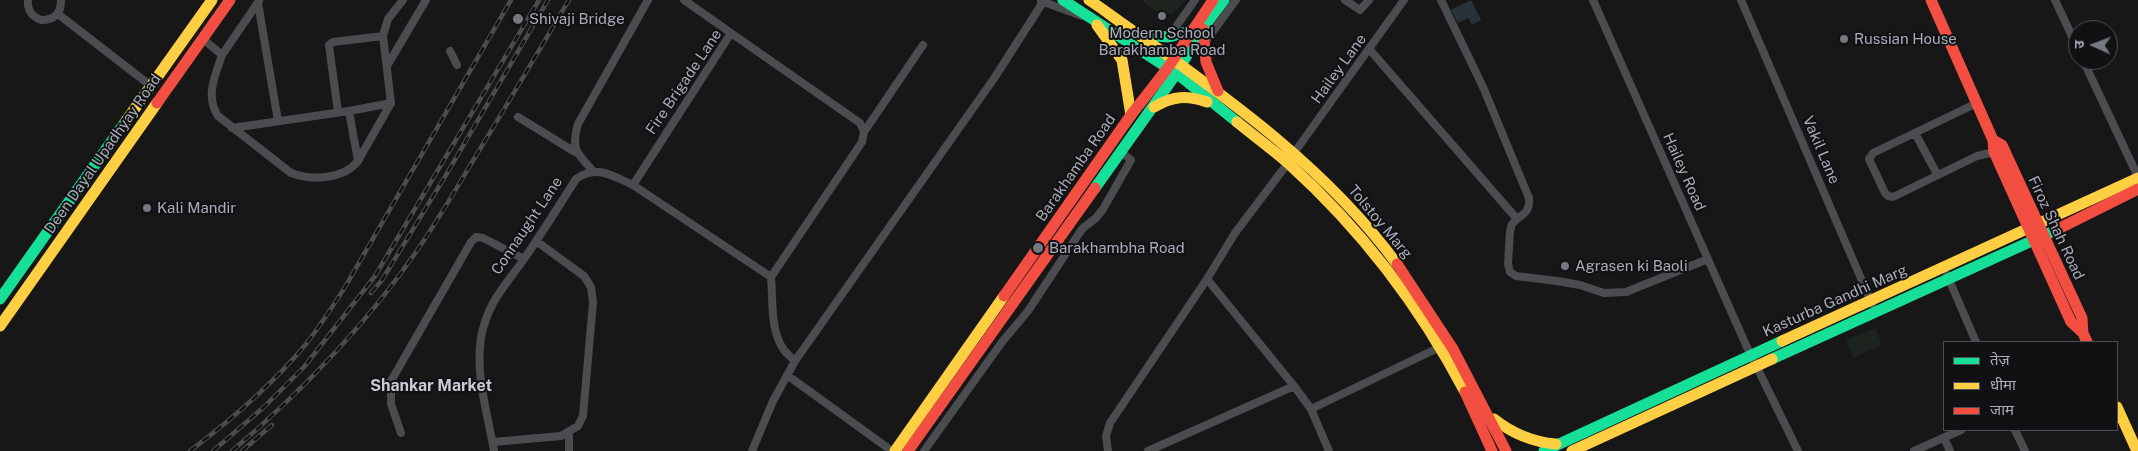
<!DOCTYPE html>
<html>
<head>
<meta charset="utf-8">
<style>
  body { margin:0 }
  #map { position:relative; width:2138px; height:451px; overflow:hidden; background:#171717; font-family:"Public Sans","Noto Sans Devanagari",sans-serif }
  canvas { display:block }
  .legend { position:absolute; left:1943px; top:341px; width:175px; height:90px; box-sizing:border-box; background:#111113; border:1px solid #4d4f55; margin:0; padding:6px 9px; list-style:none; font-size:15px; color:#a8adb8 }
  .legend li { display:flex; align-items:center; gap:10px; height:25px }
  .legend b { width:25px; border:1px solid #4d4f55 }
  .north { position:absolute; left:2068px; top:20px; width:50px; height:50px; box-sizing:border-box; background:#111113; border:1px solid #4d4f55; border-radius:50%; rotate:272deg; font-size:14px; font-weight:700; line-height:20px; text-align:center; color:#a8adb8 }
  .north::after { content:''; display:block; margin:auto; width:18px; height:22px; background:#757880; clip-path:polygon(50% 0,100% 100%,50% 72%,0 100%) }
</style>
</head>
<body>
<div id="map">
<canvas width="2138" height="451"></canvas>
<ul class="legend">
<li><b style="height:6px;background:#16e098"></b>तेज़</li>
<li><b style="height:6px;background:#ffcf43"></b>धीमा</li>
<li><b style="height:6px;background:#f24e42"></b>जाम</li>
</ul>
<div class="north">उ</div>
</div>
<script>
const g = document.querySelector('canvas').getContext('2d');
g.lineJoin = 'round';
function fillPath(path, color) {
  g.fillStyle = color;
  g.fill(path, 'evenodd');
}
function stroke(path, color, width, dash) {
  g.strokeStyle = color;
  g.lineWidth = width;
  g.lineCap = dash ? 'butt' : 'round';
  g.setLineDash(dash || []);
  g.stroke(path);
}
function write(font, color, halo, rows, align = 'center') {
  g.font = font + ' "Public Sans",sans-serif';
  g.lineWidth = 4;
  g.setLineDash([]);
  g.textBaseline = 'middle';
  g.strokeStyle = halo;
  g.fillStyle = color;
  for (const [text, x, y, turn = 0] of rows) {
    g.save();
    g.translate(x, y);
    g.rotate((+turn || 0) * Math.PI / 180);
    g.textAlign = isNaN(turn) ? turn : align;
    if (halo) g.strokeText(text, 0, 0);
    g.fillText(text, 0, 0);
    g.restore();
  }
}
fillPath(new Path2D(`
  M1142 0H1186L1173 14C1159 14 1151 9 1142 0Z
  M1875 328 1882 345 1853 358 1846 340Z`), '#1d241e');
fillPath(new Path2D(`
  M1471 0 1481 20 1472 25 1468 18 1458 23 1451 10Z`), '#2a3239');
stroke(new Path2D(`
  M28 0C27 10 32 17 41 20 55 20 61 13 61 0
  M684 0 731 33
  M1345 0 1360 10 1369 0
  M1593 0 1746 345 1798 451
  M1741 0 1872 304
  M2055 0 2078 49
  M1041 1 1082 16
  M258 3 278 121
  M58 14 151 86
  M1168 38 1195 0
  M203 39 222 55C215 76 205 96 218 116L291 173C312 181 344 179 358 161L391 103 383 36 388 19 403 0
  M1203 45 1236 0
  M1370 50 1517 219C1526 213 1530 209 1529 198L1483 87 1441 0
  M450 51 457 65
  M222 55 259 1
  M2083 60 2138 177
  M387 66 426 0
  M1977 103 1873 153 1869 159 1885 193 1888 196 1893 197 1977 156 1994 152
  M349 111 358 161
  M338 112 329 45 333 42 383 36
  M518 117 575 152
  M232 128 349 111 391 103
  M1915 133 1937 174
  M1294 153 1404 0
  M593 171C576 152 571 149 578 124L648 0
  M633 185 731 33 860 123 864 132
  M1517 219 1512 224 1510 231 1508 264 1510 272 1516 276 1557 281 1580 285 1604 293 1626 292 1708 259
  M1947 275 1976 342
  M771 277 862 142 864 132 923 45
  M787 375 892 451
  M1294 386 1311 409
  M2015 430 2025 451
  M569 432V451
  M401 433 391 404V381L471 242 476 237 483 238 524 259
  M1944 438 1950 451
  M493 442 561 436 578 426 583 416 593 302 591 287 584 276 536 241
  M494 451C488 415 475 375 481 338 487 303 505 286 524 259 542 233 559 206 576 179 596 164 613 176 633 185L771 277C773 299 770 332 784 350 787 354 792 358 795 361
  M752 451 773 401 795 361 995 77 1043 2
  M924 451 1002 342 1028 311 1082 229 1096 218 1103 209 1131 160 1120 151
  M1108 451 1106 436 1110 423 1207 279 1235 233 1288 163
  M1148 451 1294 386 1207 279
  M1329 451 1311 409 1440 347
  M1914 451 1961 430`), '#4b4c50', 8);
stroke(new Path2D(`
  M1063 0 1180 76 1237 122
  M1144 35 1169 37 1193 30
  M1095 188 1176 74 1203 28 1224 0
  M0 299 126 121
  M1772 359 2056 230
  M1544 451 1782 341`), '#16e098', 11);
stroke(new Path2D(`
  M1089 0C1106 11 1122 24 1139 35 1232 101 1329 171 1397 264
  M1097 25 1122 60 1131 115
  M1154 107C1173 96 1186 95 1207 102
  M126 121 212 0
  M1237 122C1254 136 1272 149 1288 163 1360 228 1420 306 1465 392
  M0 326 157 103
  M1782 341 2138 178
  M2117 407 2137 451
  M1494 419C1513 434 1532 442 1556 444
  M895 451 1004 296
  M1572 451 1772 359`), '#ffcf43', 11);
stroke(new Path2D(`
  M1931 0 1993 140 1994 152 2071 322 2083 333
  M1203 29 1206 62 1218 91
  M157 103 230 0
  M1993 140 2002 145 2082 318 2083 333 2087 342
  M2056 230 2138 189
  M1397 264 1453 349 1506 451
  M1004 296 1131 115 1167 69 1213 0
  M1465 392 1492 451
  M908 451 1095 188`), '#f24e42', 11);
const rail = new Path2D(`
  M371 293 382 280 446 175 548 0
  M190 451C231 420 273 384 306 344 320 326 333 306 345 287L511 0
  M213 451 264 407 304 367 375 276 539 0
  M232 451C300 393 365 326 416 252 439 219 459 184 480 149 510 100 539 50 569 0
  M242 451 272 425`);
stroke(rail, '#4b4c4f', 4.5);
stroke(rail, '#111113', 2.5, [8]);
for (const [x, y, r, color] of [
  [1162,16,5,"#757880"],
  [518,19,6,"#757880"],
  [1844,39,5,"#757880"],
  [147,208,5,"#757880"],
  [1038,248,6,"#757880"],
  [1565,266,5,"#757880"]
]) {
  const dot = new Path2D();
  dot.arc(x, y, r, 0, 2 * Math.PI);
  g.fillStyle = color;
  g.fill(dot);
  stroke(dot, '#111113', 2);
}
write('15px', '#a8adb8', '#111113', [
  ["Shivaji Bridge",529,19],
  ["Modern School",1162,33,"center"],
  ["Barakhamba Road",1162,50,"center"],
  ["Russian House",1854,39],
  ["Kali Mandir",157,208],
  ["Barakhambha Road",1049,248],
  ["Agrasen ki Baoli",1575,266]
], 'left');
write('15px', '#a8adb8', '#111113', [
  ["Hailey Lane",1339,69,-54],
  ["Fire Brigade Lane",684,82,-56],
  ["Vakil Lane",1821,150,67],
  ["Deen Dayal Upadhyay Road",103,154,-55],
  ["Barakhamba Road",1076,168,-55],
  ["Hailey Road",1684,172,66],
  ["Tolstoy Marg",1380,222,50],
  ["Connaught Lane",527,226,-56],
  ["Firoz Shah Road",2056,228,65],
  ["Kasturba Gandhi Marg",1835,301,-24]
]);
write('bold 16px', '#c9ccd4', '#111113', [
  ["Shankar Market",431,386]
]);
</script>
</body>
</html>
